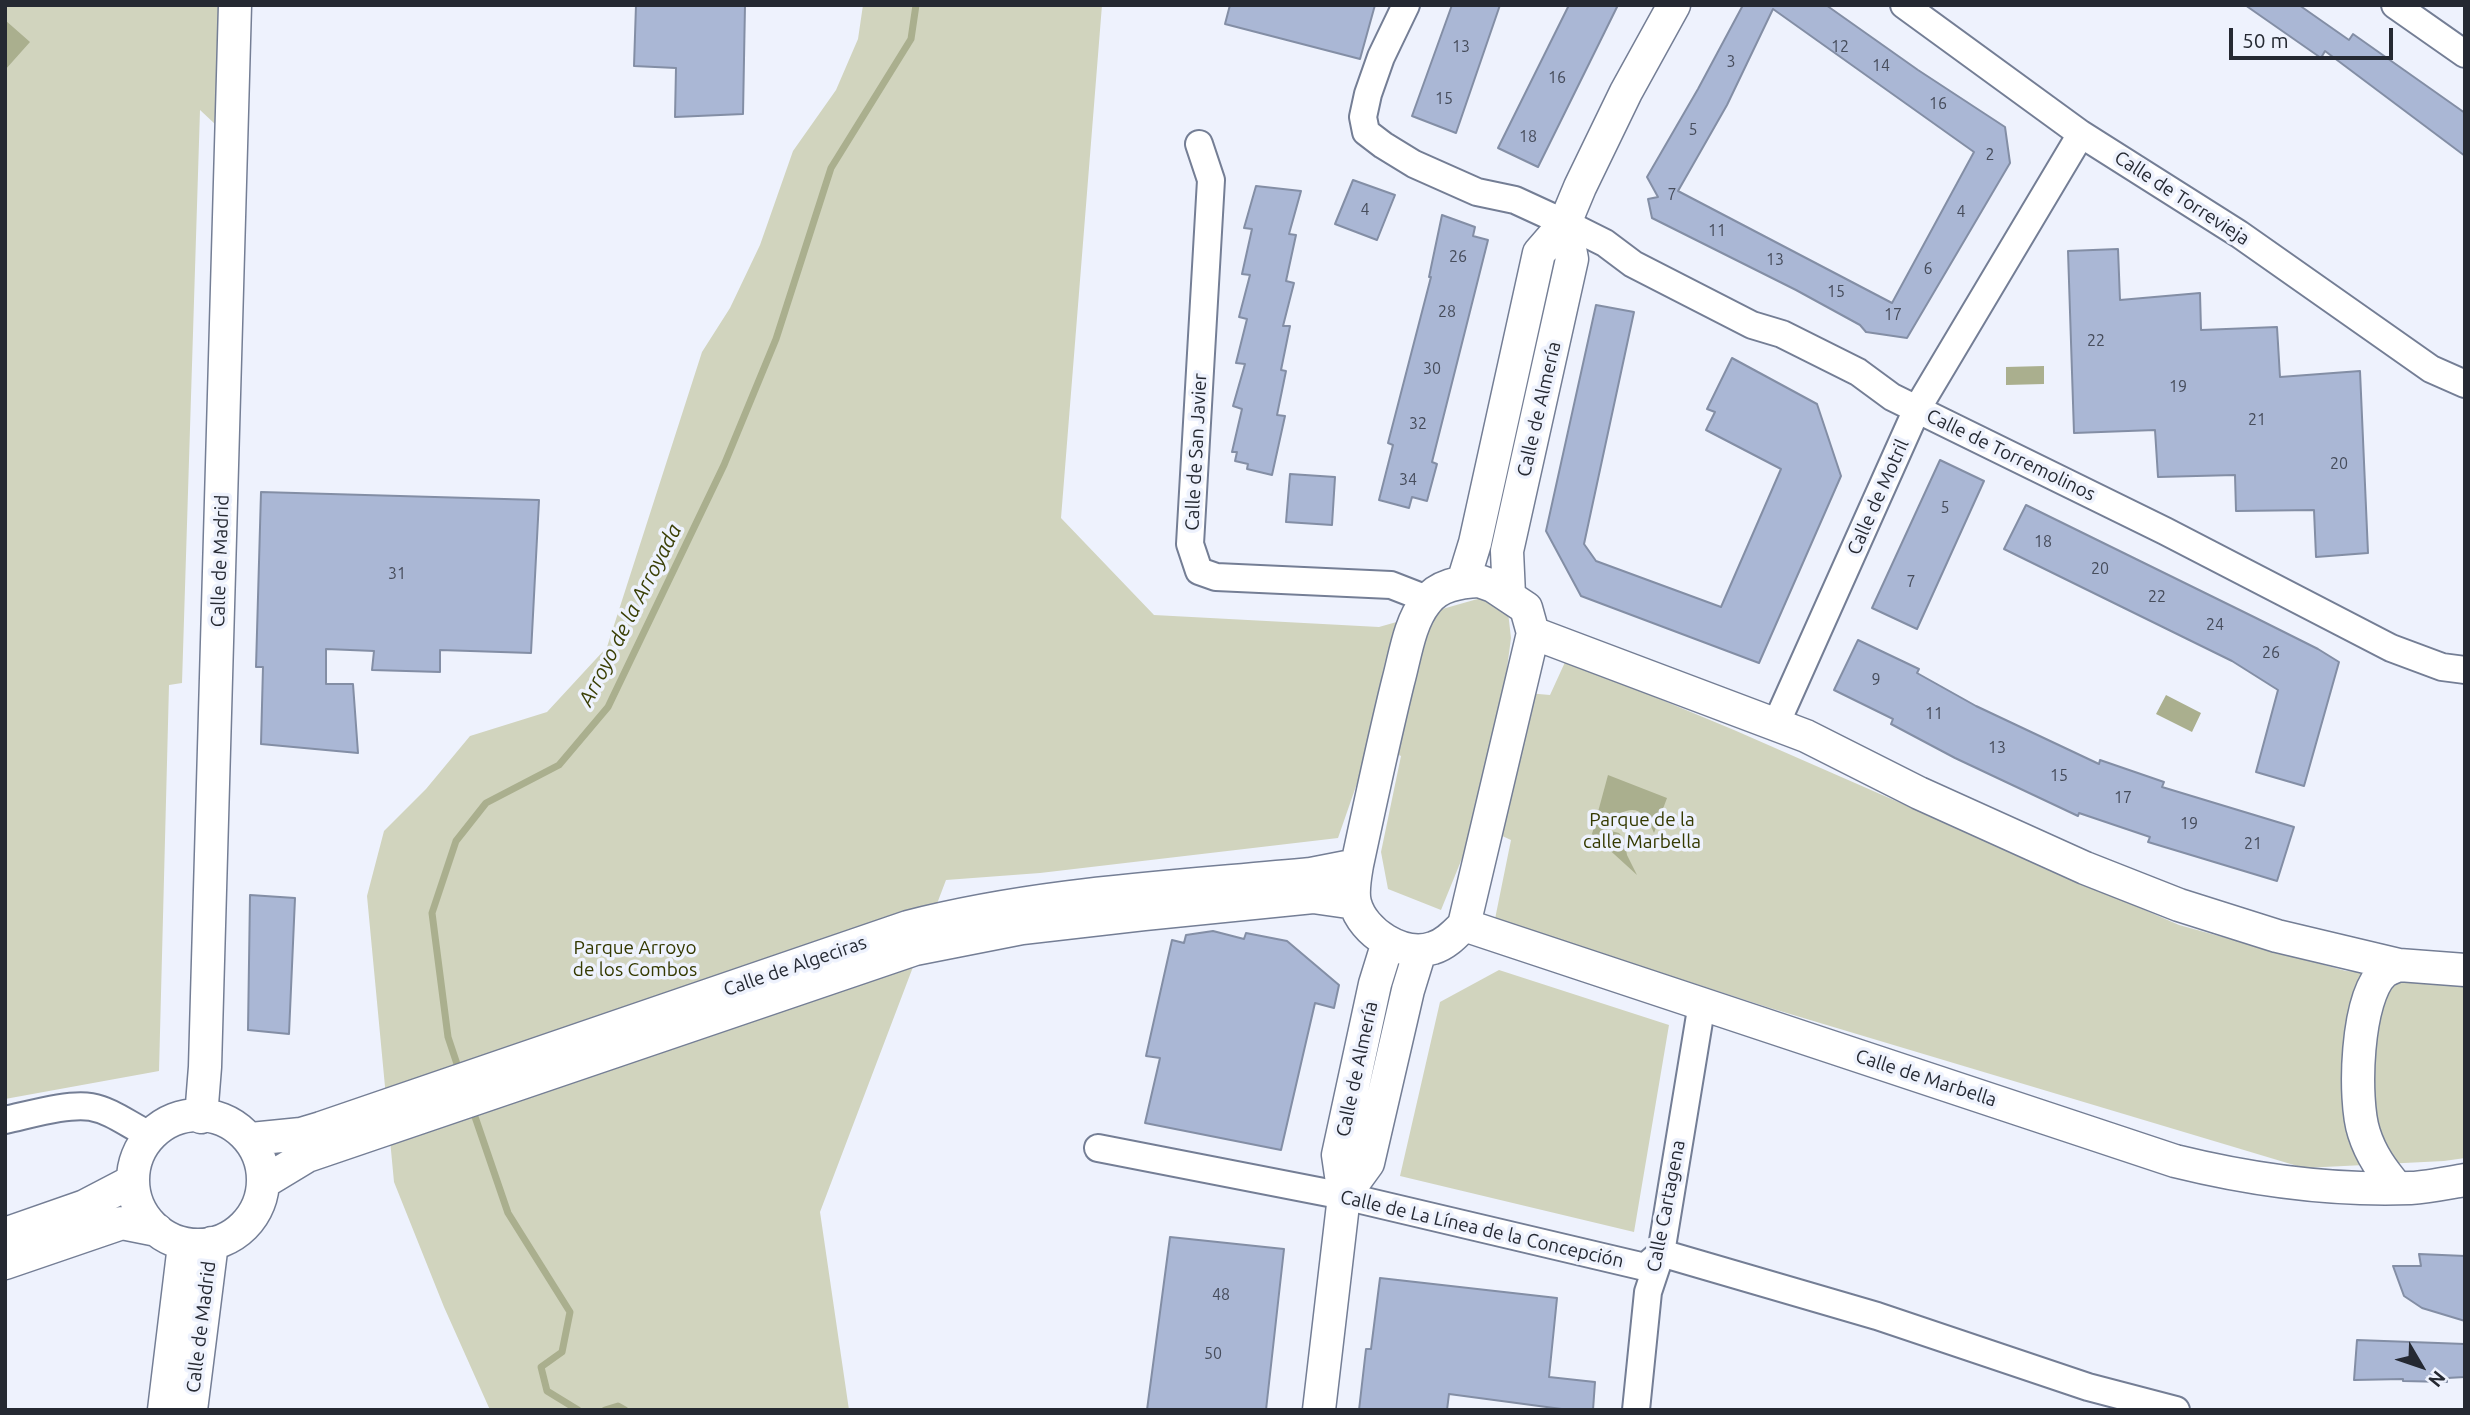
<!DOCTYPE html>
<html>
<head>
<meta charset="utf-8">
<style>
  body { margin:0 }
  #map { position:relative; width:2470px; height:1415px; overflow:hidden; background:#eef2fd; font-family:Ubuntu,sans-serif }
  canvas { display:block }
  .frame { position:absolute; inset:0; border:7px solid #252932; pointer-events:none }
  .north { position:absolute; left:2386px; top:1331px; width:70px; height:70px; -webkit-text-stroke:5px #eef2fd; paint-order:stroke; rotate:129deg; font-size:19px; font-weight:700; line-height:28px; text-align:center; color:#252932 }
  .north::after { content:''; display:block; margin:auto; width:24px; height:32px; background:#252932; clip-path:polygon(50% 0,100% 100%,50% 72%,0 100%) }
  .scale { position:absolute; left:2229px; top:28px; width:164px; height:32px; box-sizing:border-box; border:4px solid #252932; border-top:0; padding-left:9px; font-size:21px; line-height:24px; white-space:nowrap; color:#252932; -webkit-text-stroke:5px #eef2fd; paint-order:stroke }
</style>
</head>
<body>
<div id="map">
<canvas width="2470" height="1415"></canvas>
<div class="frame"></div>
<div class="north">N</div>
<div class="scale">50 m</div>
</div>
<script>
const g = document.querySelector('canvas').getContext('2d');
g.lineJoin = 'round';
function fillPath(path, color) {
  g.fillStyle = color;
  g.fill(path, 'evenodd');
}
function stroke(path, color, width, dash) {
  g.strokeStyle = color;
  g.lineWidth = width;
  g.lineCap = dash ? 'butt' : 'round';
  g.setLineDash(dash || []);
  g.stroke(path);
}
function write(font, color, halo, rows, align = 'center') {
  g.font = font + ' Ubuntu,sans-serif';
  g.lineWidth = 7;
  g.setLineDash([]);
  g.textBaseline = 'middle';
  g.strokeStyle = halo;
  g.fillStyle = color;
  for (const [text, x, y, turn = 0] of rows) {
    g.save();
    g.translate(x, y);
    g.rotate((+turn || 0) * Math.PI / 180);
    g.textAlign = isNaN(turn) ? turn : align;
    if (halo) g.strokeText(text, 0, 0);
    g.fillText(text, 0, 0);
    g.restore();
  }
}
fillPath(new Path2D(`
  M5 5H222L215 124 200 110 182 683 169 685 159 1071 5 1099Z
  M863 5H1102L1061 518 1154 615 1379 627 1481 598 1508 612 1511 638 1504 691 1550 695 1566 660 1734 730 2179 925 2346 971 2465 978V1158L2444 1161 2304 1168 1770 1008 1495 919 1511 840 1476 824 1441 910 1388 889 1381 852 1401 756 1371 743 1338 838 1040 873 946 880 820 1212 849 1410H490L444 1307 394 1182 367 896 384 831 426 789 470 736 547 712 607 647 702 352 730 308 760 245 793 151 836 90 858 39Z
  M1499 970 1669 1025 1634 1232 1400 1176 1440 1002Z`), '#d1d4be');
fillPath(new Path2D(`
  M5 20 30 42 5 70Z
  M2044 366V384L2006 385V367Z
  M2166 695 2201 713 2192 732 2156 714Z
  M1608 775 1667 798 1654 833C1642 803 1628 805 1606 824L1607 830 1619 833 1624 839 1627 855 1637 875 1592 834Z`), '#aaaf8e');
stroke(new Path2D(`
  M460 1073 448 1037 432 913 456 841 486 803 559 765 608 707 724 465 776 339 831 168 911 39 916 5
  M472 1108 508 1213 570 1312 562 1352 541 1367 547 1391 578 1410
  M605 1410 618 1406 625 1410`), '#aaaf8e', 7);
const building = new Path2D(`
  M636 5H745L743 114 675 117 676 68 634 66Z
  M1230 5H1375L1360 59 1225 24Z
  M1452 5H1500L1456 133 1412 116Z
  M1569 5H1618L1538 167 1498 148Z
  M1743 5H1826L1918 70 2005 127 2010 163 1907 338 1866 332 1860 325 1796 290 1652 218 1648 199 1658 197 1647 177 1698 89ZM1773 9 1974 152 1892 303 1678 191 1727 105Z
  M2245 5H2299L2349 40 2353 34 2465 113V156L2325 51 2321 58Z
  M1353 180 1395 195 1377 240 1335 224Z
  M1256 186 1301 191 1289 234 1296 235 1286 281 1294 283 1283 326H1290L1281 370 1286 371 1277 415 1285 416 1272 475 1247 469 1248 464 1235 461 1237 452H1232L1242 409 1233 406 1245 364 1236 363 1247 319 1239 317 1250 275 1242 274 1252 229 1244 228Z
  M1442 215 1475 227 1473 236 1488 240 1432 462 1437 464 1427 501 1412 497 1409 508 1379 500 1393 445 1388 443 1431 277H1429Z
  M2118 249 2120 300 2200 293 2201 330 2277 327 2280 377 2360 371 2368 553 2316 557 2314 510 2236 511 2235 475 2158 477 2155 430 2074 433 2068 251Z
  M1596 305 1634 312 1584 544 1596 561 1721 607 1781 469 1706 430 1715 412 1707 409 1732 358 1817 404 1841 476 1759 663 1581 596 1546 531Z
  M1940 460 1984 481 1917 629 1872 608Z
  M1290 474 1335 477 1332 525 1286 522Z
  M261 492 539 500 531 653 440 650V672L372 670 374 651 326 649V684H353L358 753 261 744 263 667H256Z
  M2026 505 2254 617 2318 649 2339 662 2304 786 2256 772 2278 690 2232 661 2004 549Z
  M1858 640 1919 669 1917 673 1976 706 2099 764 2100 760 2164 782 2162 787 2294 827 2277 881 2148 842 2150 837 2079 813 2078 816 1955 758 1891 724 1893 719 1834 690Z
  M250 895 295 898 289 1034 248 1030Z
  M1213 931 1244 939 1246 933 1287 941 1339 985 1334 1008 1315 1003 1281 1150 1145 1123 1160 1058 1146 1056 1172 940 1184 943 1186 935Z
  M1170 1237 1284 1249 1266 1410H1147Z
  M2419 1254 2465 1256V1321L2422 1308 2404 1296 2393 1266H2421Z
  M1380 1278 1557 1298 1549 1377 1595 1382 1593 1410H1569L1449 1394 1447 1410H1359L1366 1349H1371Z
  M2357 1340 2465 1344V1377L2447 1378V1382L2403 1381V1379L2354 1380Z`);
fillPath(building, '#aab7d5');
stroke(building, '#838ea5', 2);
const minor = new Path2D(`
  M1406 5 1381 57 1368 94 1363 117 1366 132 1383 145 1414 164 1477 192 1515 200 1565 223 1605 243 1633 264 1752 325 1782 334 1858 372 1892 397 2165 531 2391 648 2442 667 2465 670
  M1904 5 2081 134 2239 234 2431 369 2465 384
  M2395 5 2465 54
  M1199 144 1211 180 1190 544 1199 571 1216 577 1391 585 1427 599
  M1776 724 1917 409 2081 134
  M5 1120C29 1115 68 1103 91 1107 113 1111 130 1126 150 1135
  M1098 1148 1344 1196 1645 1267 1661 1253 1877 1316 2088 1387 2176 1410
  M1636 1410 1648 1292 1661 1253 1702 1003`);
const tertiary = new Path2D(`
  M1479 581 1493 586 1526 608 1533 633 1464 925C1455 934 1446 944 1433 948 1403 958 1363 933 1355 903 1352 892 1355 877 1357 865 1370 804 1383 743 1398 682 1405 657 1409 623 1426 602 1438 585 1460 582 1479 581Z
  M1463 582 1475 543 1539 253 1565 223 1580 187 1626 92 1674 5
  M1509 595 1507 551 1572 259 1565 223
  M1533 633 1806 736 1919 793 2085 868 2179 905 2277 936 2399 965 2465 970
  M1464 925 2175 1161C2252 1180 2330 1191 2411 1188 2429 1187 2447 1183 2465 1180
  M133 1180a65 65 0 1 1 130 0a65 65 0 1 1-130 0Z
  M201 1117 205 1067 235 5
  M251 1139 301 1134 321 1128 908 927C1039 893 1176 887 1311 874L1357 865
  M264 1182 307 1156 915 949 1022 928 1144 914 1313 897 1355 903
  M2397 1188C2382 1170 2371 1155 2364 1133 2353 1100 2356 996 2384 972 2388 969 2394 967 2399 965
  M1344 1196 1368 1163 1408 990 1420 951
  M5 1234 85 1206 131 1182
  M5 1263 122 1223 157 1230
  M164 1410 184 1245
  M191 1410 212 1243
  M1319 1410 1344 1196 1338 1155 1375 984 1388 942`);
stroke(minor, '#747e95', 30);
stroke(tertiary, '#747e95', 35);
stroke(minor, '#fff', 26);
stroke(tertiary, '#fff', 32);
write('16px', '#464c5b', null, [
  ["13",1461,47],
  ["12",1840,47],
  ["3",1731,62],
  ["14",1881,66],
  ["16",1557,78],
  ["15",1444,99],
  ["16",1938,104],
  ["5",1693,130],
  ["18",1528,137],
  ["2",1990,155],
  ["7",1672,195],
  ["4",1365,210],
  ["4",1961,212],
  ["11",1717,231],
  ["26",1458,257],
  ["13",1775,260],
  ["6",1928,269],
  ["15",1836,292],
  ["28",1447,312],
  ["17",1893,315],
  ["22",2096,341],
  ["30",1432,369],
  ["19",2178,387],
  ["21",2257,420],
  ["32",1418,424],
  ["20",2339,464],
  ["34",1408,480],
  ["5",1945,508],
  ["18",2043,542],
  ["20",2100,569],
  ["31",397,574],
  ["7",1911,582],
  ["22",2157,597],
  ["24",2215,625],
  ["26",2271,653],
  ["9",1876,680],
  ["11",1934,714],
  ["13",1997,748],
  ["15",2059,776],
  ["17",2123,798],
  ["19",2189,824],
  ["21",2253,844],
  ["48",1221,1295],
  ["50",1213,1354]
]);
write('19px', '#252932', '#eef2fd', [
  ["Calle de Torrevieja",2182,198,33],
  ["Calle de Almería",1539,409,-77],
  ["Calle de San Javier",1196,452,-87],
  ["Calle de Torremolinos",2011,455,26],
  ["Calle de Motril",1878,497,-66],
  ["Calle de Madrid",220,561,-88],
  ["Calle de Algeciras",795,966,-19],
  ["Calle de Almería",1357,1069,-78],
  ["Calle de Marbella",1926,1078,18],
  ["Calle Cartagena",1666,1206,-79],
  ["Calle de La Línea de la Concepción",1482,1229,13],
  ["Calle de Madrid",201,1327,-83]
]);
write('19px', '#343900', '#eef2fd', [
  ["Parque de la",1642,820],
  ["calle Marbella",1642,842],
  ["Parque Arroyo",635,948],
  ["de los Combos",635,970]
]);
write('italic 21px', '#3a3f05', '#eef2fd', [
  ["Arroyo de la Arroyada",630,615,-63]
]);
</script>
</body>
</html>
